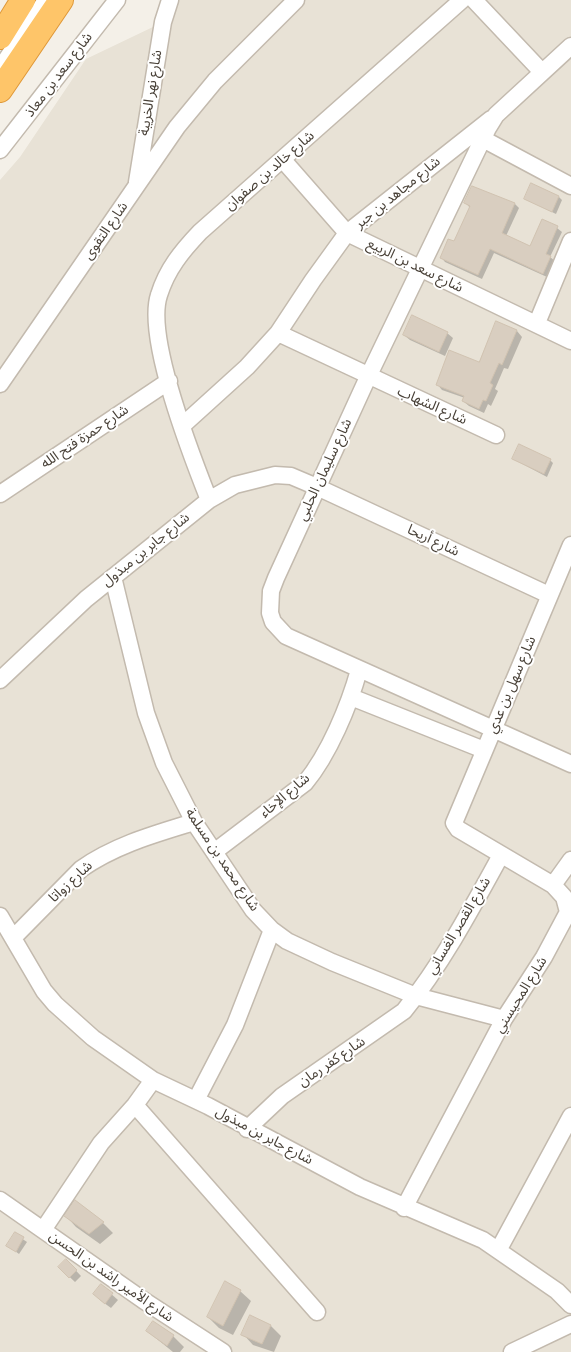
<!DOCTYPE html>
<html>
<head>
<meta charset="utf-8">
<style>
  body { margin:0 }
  canvas { display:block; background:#f4f0e8 }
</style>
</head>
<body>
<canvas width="571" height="1352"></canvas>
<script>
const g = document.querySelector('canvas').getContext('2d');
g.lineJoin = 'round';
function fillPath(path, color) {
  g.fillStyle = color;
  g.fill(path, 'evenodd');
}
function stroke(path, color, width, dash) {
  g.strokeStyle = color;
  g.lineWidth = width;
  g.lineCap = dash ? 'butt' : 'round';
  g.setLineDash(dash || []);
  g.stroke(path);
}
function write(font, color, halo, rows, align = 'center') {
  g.font = font + ' Signika,"Noto Sans Arabic",sans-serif';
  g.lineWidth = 4;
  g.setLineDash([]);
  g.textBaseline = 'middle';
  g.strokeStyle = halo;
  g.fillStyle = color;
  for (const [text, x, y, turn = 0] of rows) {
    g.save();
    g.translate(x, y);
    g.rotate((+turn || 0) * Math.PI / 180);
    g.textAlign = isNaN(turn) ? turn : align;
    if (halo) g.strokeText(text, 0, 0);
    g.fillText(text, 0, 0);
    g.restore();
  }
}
fillPath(new Path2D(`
  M174 0H571V1352H0V180L20 157 86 59 155 26Z`), '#e8e2d6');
fillPath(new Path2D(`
  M559 197 562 200 556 214 525 199Z
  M466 203 515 204 519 208 506 236 531 248 557 228 562 232 550 257 555 261 547 277 494 253 482 279 445 262 441 257 454 243 470 208Z
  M497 323 517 331 522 337 508 369 504 368 495 389 498 391 491 406 488 404 484 413 469 406 463 401 465 398 442 390 437 384 480 363Z
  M447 333 453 338 445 356 410 340 404 335Z
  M513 459 550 460 553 463 547 477Z
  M75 1202 103 1223 113 1233 100 1244 76 1227 66 1216Z
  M15 1234 27 1242 19 1254 8 1246Z
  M66 1260 81 1276 75 1282 59 1267Z
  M101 1285 118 1300 111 1308 100 1300Z
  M240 1291 251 1301 233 1335 219 1328 208 1317Z
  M251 1317 271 1326 281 1336 274 1352 253 1345 243 1334Z
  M153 1323 173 1336 184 1347 180 1352H173L147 1331Z`), '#0003');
const building = new Path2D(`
  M531 183 559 196 552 212 524 199Z
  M472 186 515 203 502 233 530 246 542 219 558 226 546 254 551 256 543 274 490 249 478 275 440 258 448 239 454 241 470 206 464 203Z
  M412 315 448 332 439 352 403 335Z
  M496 321 517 330 502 365 499 363 490 383 493 385 486 401 483 400 479 409 462 401 464 396 436 385 449 350 479 362Z
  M519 444 551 459 544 474 512 459Z
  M75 1200 104 1222 89 1234 64 1216Z
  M15 1232 24 1237 16 1252 6 1246Z
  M66 1259 77 1270 69 1278 58 1267Z
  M225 1281 241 1290 223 1326 207 1317Z
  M101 1284 113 1293 105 1304 93 1294Z
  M250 1315 271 1325 262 1344 241 1335Z
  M153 1321 174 1335 167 1346 146 1331Z`);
fillPath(building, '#d9cec0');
stroke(building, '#d1c3b1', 1);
const minor = new Path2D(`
  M474 0 542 72
  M571 46 496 115 488 128 368 377 276 578 271 591 270 613 273 622 286 636 571 764
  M0 69 46 0
  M483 139 571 186
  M0 150 117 0
  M283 160 347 233 571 341
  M137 182 163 22 170 0
  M537 323 571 241
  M278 333 496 435
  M0 384 177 127 215 81 296 0
  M183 425 247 367 278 333 313 280 347 233 491 119
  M0 494 169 381
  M209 500C192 457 145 337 159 295 167 269 182 251 200 232L462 0
  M113 577 146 713 164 763 194 822 253 910 272 930 287 941 332 962 416 996 504 1019
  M0 680 86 599 209 500 235 485 275 475 291 476 317 487 549 595
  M351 697 484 750
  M214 852 305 783C329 754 349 706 359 670
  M553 885 571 860
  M0 916 44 991 55 1004 93 1038 153 1080 208 1106 360 1187 483 1240 557 1291 571 1305
  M14 937 81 869C115 845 155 834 194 822
  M196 1100 235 1025 272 930
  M135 1105 317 1312
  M247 1129 282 1096 404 1011C442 964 472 908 501 855
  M0 1200 143 1300 223 1352
  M404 1208 504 1019 544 957 568 912 564 897 553 885 458 829 454 823 571 545
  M43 1230 101 1143 135 1105 153 1080
  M499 1249 571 1116
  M512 1352 571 1324`);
const highway = new Path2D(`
  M0 37 23 0
  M0 90 61 0`);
stroke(minor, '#c3baae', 19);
stroke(highway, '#df9838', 26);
stroke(minor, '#fff', 16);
stroke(highway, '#fec569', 24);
write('14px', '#484037', '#fff', [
  ["شارع سعد بن معاذ",59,75,-53],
  ["شارع نهر الخريبة",151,93,-81],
  ["شارع خالد بن صفوان",270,171,-41],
  ["شارع مجاهد بن جبر",398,193,-39],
  ["شارع التقوى",106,231,-55],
  ["شارع سعد بن الربيع",415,266,26],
  ["شارع الشهاب",432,406,24],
  ["شارع حمزة فتح الله",85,437,-34],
  ["شارع سليمان الحلبي",325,470,-65],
  ["شارع أريحا",433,541,25],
  ["شارع جابر بن مبذول",146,550,-39],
  ["شارع سهل بن عدي",512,685,-67],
  ["شارع الإخاء",285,796,-40],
  ["شارع محمد بن مسلمة",222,860,56],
  ["شارع زواتا",71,882,-43],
  ["شارع القصر الغساني",459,926,-59],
  ["شارع المحيسني",521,995,-58],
  ["شارع كفر رمان",332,1062,-34],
  ["شارع جابر بن مبذول",264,1136,28],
  ["شارع الأمير راشد بن الحسن",111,1277,35]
]);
</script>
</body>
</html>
